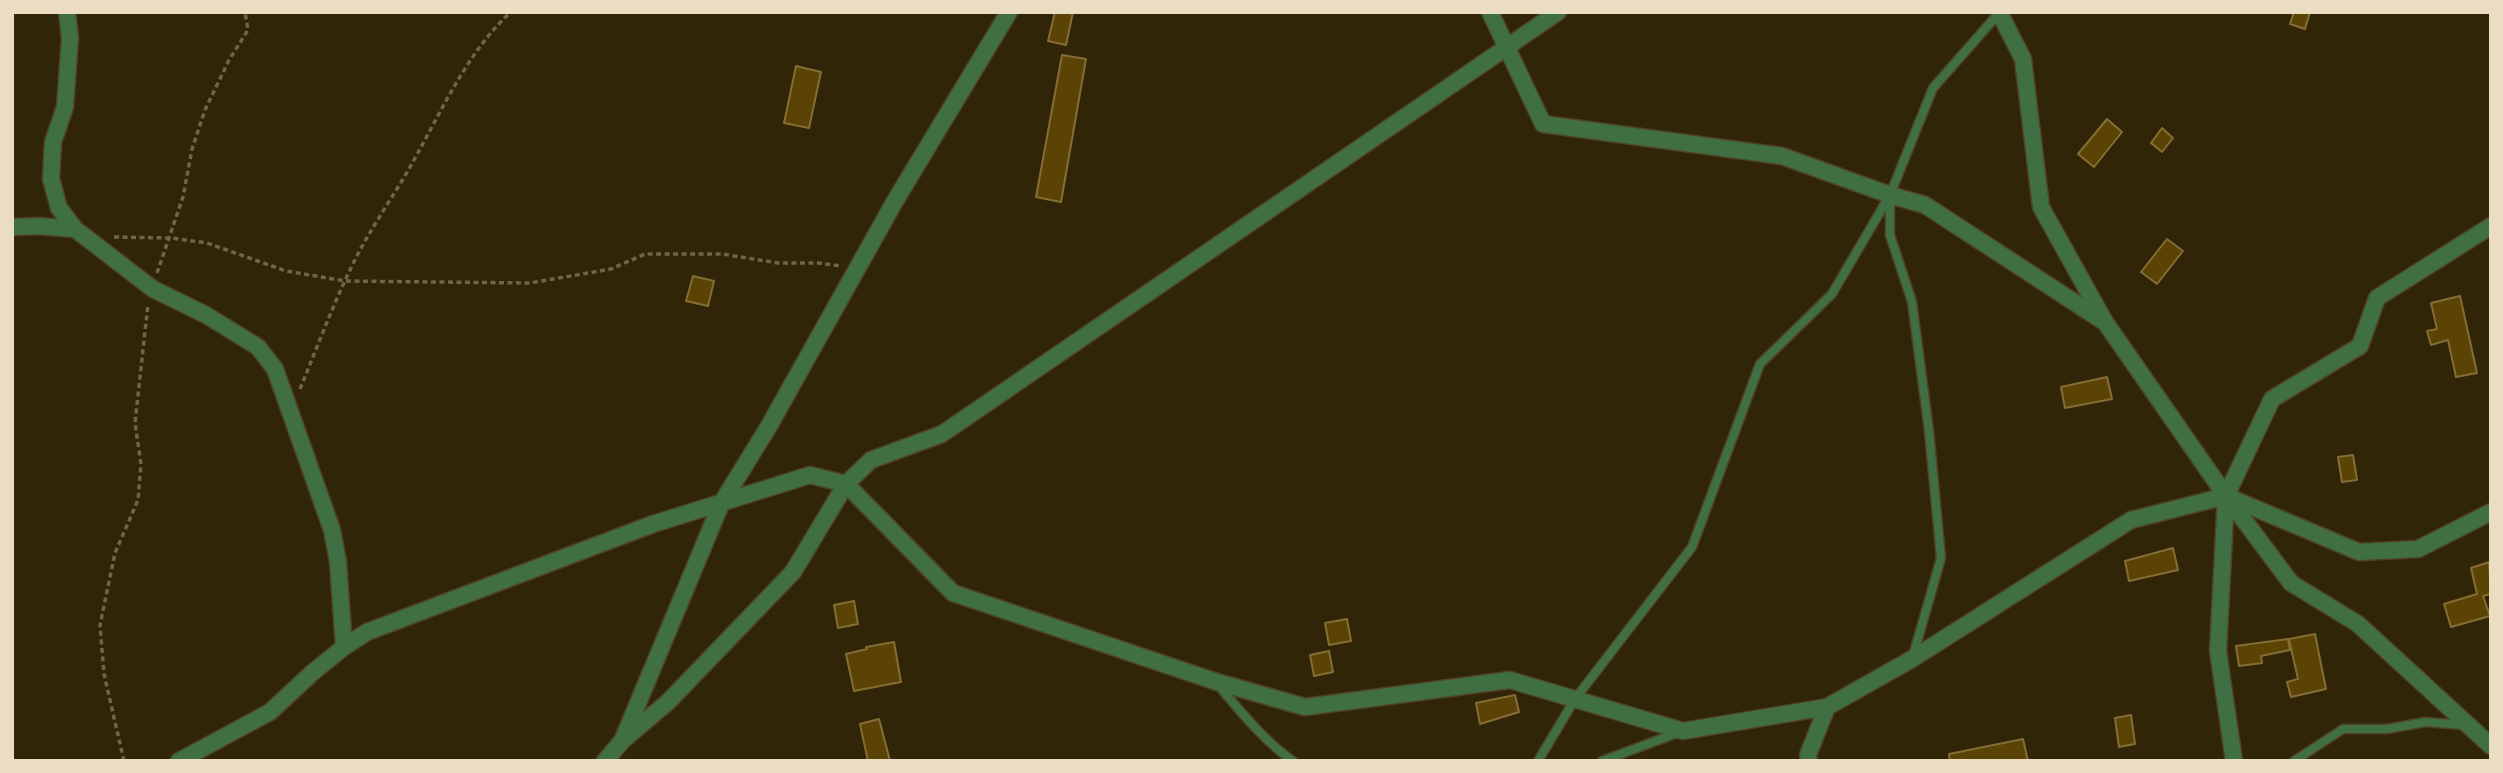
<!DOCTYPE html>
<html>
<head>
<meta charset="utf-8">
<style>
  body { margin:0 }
  #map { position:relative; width:2503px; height:773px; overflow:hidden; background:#312507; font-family:"Fira Sans",sans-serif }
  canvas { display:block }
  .frame { position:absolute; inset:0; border:14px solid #eaddc1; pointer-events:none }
</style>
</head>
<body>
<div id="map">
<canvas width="2503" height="773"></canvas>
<div class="frame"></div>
</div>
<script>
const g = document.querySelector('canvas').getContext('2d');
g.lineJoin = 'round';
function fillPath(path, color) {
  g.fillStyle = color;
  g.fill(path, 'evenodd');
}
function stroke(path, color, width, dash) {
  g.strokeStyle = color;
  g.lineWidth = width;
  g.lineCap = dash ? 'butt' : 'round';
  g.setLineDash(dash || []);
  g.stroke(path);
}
const building = new Path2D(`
  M1055 12H1073L1066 45 1048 41Z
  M2294 12H2310L2305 29 2290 24Z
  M1062 55 1086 59 1061 202 1036 197Z
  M796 66 821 72 809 128 784 123Z
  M2107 119 2122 132 2094 167 2078 154Z
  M2162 128 2173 138 2162 152 2151 143Z
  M2167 239 2183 251 2157 284 2141 272Z
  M693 276 714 281 708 306 686 301Z
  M2460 296 2477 373 2456 377 2448 340 2431 345 2427 331 2437 329 2431 303Z
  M2107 377 2112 399 2065 408 2061 387Z
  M2353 455 2357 480 2342 482 2338 457Z
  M2173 548 2178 570 2129 581 2125 561Z
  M2489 562 2491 594 2483 596 2490 616 2451 627 2444 604 2477 594 2471 568Z
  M854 601 858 624 838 628 834 605Z
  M1347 619 1351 641 1329 645 1325 623Z
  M2315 634 2326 689 2291 697 2287 682 2298 679 2289 639Z
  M2288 639 2290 650 2261 656 2262 663 2239 666 2236 646Z
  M894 642 901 682 854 691 846 654 867 649 866 647Z
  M1329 651 1333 672 1314 676 1310 655Z
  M1515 695 1519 712 1480 724 1476 703Z
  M2131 715 2135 744 2119 747 2115 718Z
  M879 719 890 761H868L860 724Z
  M2023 739 2028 761H1950L1949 754Z`);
fillPath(building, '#5a4304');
stroke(building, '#856d36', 2);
const lane = new Path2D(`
  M1890 198V235L1912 302 1929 431 1941 558 1913 656
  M1219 686C1241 712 1265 742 1293 761
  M1538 761 1575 699 1692 547 1760 364 1832 294 1890 195 1933 88 1999 13
  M1602 761 1680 732
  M2294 761 2343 729H2387L2425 722 2464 725`);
const street = new Path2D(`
  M67 12 70 38 65 107 53 142 51 179 59 208 75 229 153 289 206 315 258 347 275 369 332 530 338 562 344 647
  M1490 12 1543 124 1782 156 1890 195 1925 205 2103 321
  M1999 12 2023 59 2041 207 2105 322 2226 496 2291 583 2358 624 2491 746
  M12 227 39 226 75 229
  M623 739 721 504 769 426 895 201 1009 12
  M179 761 270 712 312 673 344 647 367 632 653 524 810 475 846 484 953 593 1217 682 1305 707 1510 680 1683 731 1827 707 1912 659 2131 520 2226 496 2272 399 2360 346 2377 298 2491 226
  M605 761 622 741 668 702 793 572 846 484 871 460 942 434 1558 12
  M1809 761 1808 755 1827 707
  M2234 761 2218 651 2226 496 2359 552 2418 549 2491 512`);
stroke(lane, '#4f4225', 11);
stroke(street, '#4f4225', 19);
stroke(new Path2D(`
  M114 237 171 238 207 243 286 271 345 281 530 283 611 269 645 254H722L778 263H819L840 266
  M157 273 183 197 192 149 205 110 229 60 248 30 245 12
  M300 389C319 343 336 296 359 252 376 220 397 191 414 160 442 110 468 51 511 12
  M124 761 104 674 100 625 115 553 138 500 141 464 135 423 148 304`), '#716547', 3.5, [5, 3.5]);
stroke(lane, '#416f44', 8);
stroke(street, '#416f44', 16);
</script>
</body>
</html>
